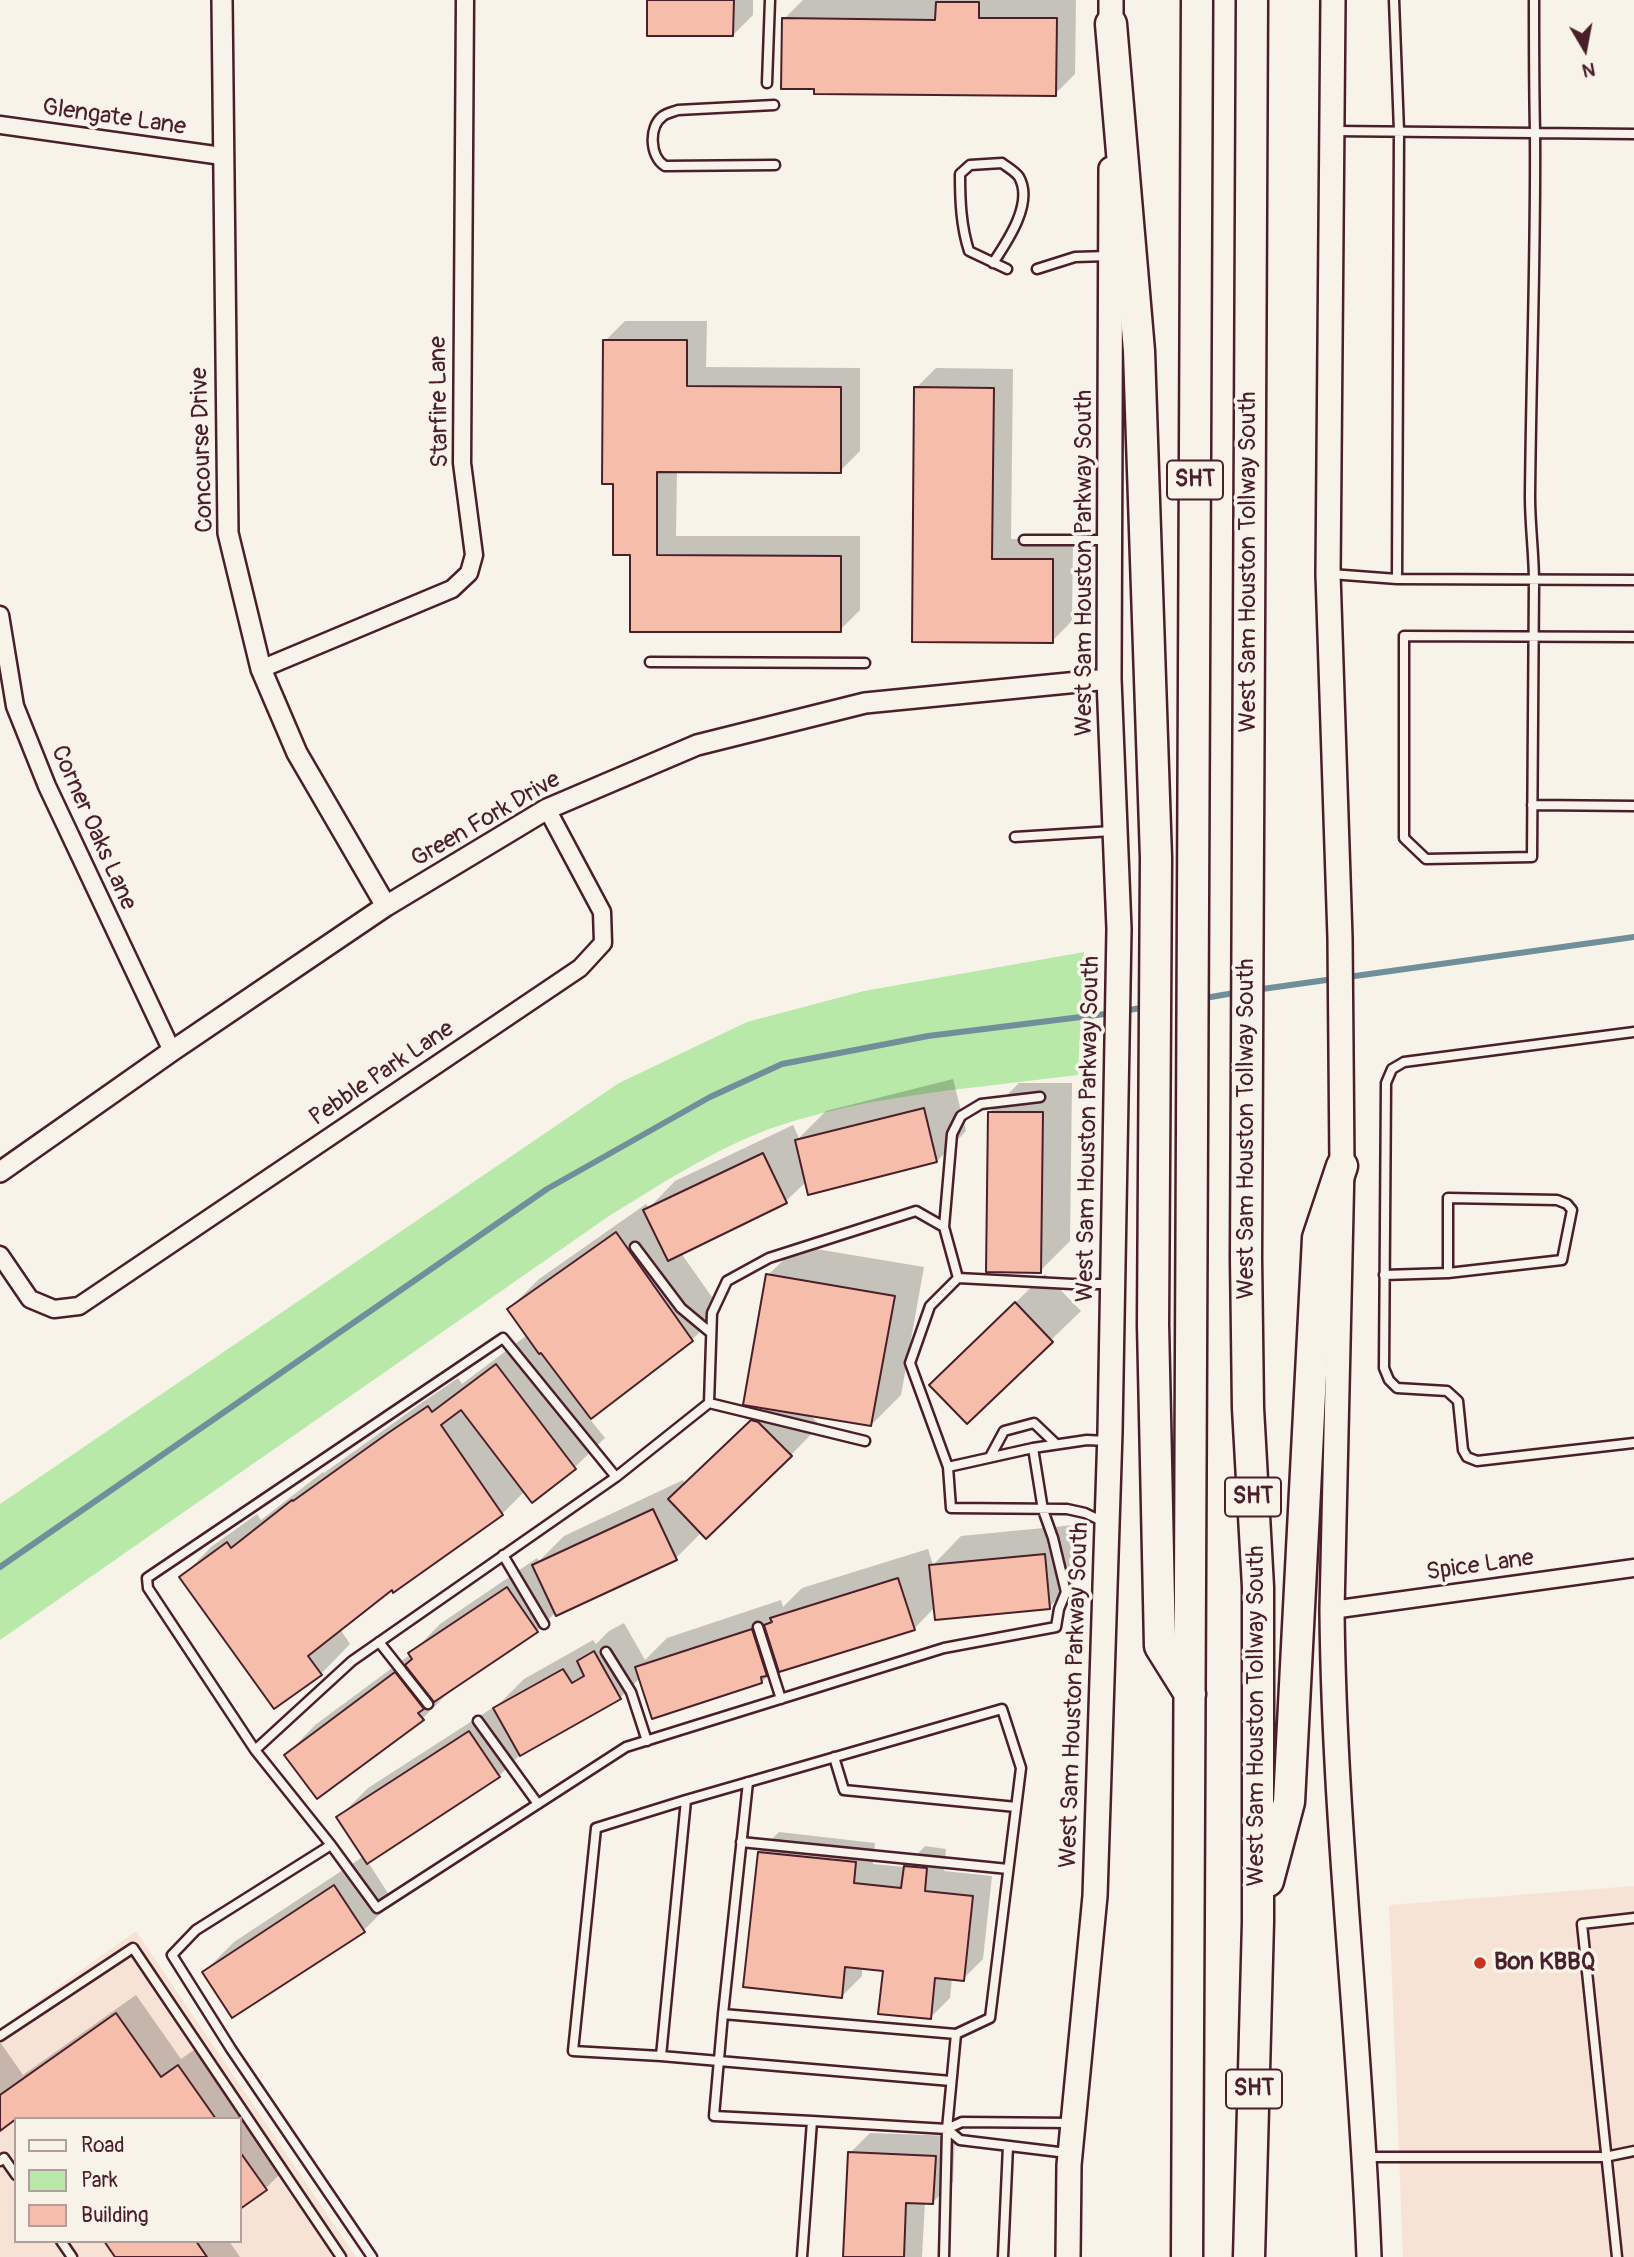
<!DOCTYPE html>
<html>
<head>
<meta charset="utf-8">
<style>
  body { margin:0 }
  #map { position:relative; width:1634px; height:2257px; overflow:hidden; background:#f7f3e8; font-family:Pangolin,sans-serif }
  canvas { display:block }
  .legend { position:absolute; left:14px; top:2117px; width:228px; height:126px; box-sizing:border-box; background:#f7f3e8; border:2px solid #b29e9c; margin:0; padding:9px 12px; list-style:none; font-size:21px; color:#4a1f2b }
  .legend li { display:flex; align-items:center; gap:14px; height:35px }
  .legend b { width:35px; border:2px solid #b29e9c }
  .north { position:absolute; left:1550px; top:14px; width:70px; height:70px; -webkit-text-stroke:5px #f7f3e8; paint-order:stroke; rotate:170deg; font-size:19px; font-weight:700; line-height:28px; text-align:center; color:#4a1f2b }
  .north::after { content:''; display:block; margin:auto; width:24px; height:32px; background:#4a1f2b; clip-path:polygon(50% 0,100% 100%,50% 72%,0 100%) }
</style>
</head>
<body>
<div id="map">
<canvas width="1634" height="2257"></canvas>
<ul class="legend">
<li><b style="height:9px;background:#f7f3e8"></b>Road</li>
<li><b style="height:19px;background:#b8e9a9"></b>Park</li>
<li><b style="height:19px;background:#f6beaa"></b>Building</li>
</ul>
<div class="north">N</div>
</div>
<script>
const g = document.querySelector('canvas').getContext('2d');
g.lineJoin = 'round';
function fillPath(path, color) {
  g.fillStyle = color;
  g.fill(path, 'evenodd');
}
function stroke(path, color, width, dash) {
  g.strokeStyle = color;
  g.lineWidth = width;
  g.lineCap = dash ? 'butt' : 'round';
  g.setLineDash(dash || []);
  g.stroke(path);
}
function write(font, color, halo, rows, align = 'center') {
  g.font = font + ' Pangolin,sans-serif';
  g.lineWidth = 7;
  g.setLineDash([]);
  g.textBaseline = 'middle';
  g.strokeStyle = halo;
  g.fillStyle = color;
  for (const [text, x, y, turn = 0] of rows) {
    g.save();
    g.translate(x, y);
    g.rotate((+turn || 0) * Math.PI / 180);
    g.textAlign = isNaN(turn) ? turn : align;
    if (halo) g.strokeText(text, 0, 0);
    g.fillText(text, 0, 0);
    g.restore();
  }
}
fillPath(new Path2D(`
  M1634 1886V2257H1403L1389 1905Z
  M136 1931 356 2257H0V2028ZM16 2119H240V2241H16Z`), '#f7e3d5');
fillPath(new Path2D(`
  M1084 952 1078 1075C978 1088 875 1094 778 1126 717 1147 663 1183 609 1216L0 1640V1504L619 1083 747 1022 864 991Z`), '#b8e9a9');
fillPath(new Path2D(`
  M649 0H753V15L733 35Z
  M803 0H1076L1075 74 1055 94 784 19Z
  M625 321H707L706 367 860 368V451L840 471H677L676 536H860V610L840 630 632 554 615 483 605 341Z
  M936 368 1013 369 1011 539 1073 540 1072 621 1052 641 914 640 916 388Z
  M953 1079 966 1131 937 1161 807 1181 786 1201 681 1253 721 1310 692 1340 589 1418 605 1438 575 1467 532 1500 525 1491 502 1514 392 1588 340 1629 350 1644 321 1674 182 1577 211 1547 257 1514 261 1520 323 1472 324 1473 420 1404 458 1378 462 1384 527 1335 509 1309 539 1279 646 1204 649 1208 675 1181 793 1125 799 1138 826 1111Z
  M1019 1083H1072L1070 1241 1040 1271 990 1112Z
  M798 1246 924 1267 901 1395 871 1425 809 1414 820 1425 791 1455 702 1532 676 1558 556 1612 537 1631 452 1689 422 1719 286 1755 315 1725 411 1654 440 1624 537 1558 539 1561 564 1536 683 1480 685 1485 766 1407 768 1275Z
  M1045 1274 1081 1311 967 1421 961 1355Z
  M1074 1525 1079 1577 1049 1607H935L914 1629 779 1665 762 1682 640 1678 620 1698 521 1754 499 1776 368 1862 393 1901 364 1930 204 1972 234 1942 364 1856 339 1817 368 1788 500 1703 524 1679 593 1640 596 1644 609 1631 624 1623 645 1660 667 1638 781 1600 783 1607 802 1588 928 1549 933 1565 961 1536Z
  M779 1832 875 1843 873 1864 905 1867 925 1846 946 1849 944 1871 992 1876 983 1959 963 1979 952 1978 950 1998 930 2018 885 1970 862 1967V1976L842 1996 759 1852Z
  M136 1995 181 2059 198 2047 285 2169 265 2189 240 2207V2119H19L18 2117 0 2129V2042L23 2075Z
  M870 2133 955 2136 953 2182 933 2202H925L922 2257H845L850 2153Z
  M106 2241H229L240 2257H117Z`), '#0003');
stroke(new Path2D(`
  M1255 990 1634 937
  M1199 999 1240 992
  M1123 1011 1147 1007
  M0 1567 547 1189 710 1097 782 1064 928 1036 1113 1013`), '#708f9b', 6);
const building = new Path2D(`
  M647 0H734L733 36H647Z
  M936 2H979V18H1057L1056 96 814 94V89H781L782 18 935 20Z
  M603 340H687V386L841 387V473L657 472V555L841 556V632H630V555H613V484H602Z
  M914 387 994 388 992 559H1053V643L912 642Z
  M924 1108 937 1162 808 1195 795 1140Z
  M988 1112H1043L1041 1273 986 1272Z
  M763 1153 787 1203 668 1261 643 1210Z
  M616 1232 693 1341 591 1419 541 1353 539 1354 507 1309Z
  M766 1274 895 1296 871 1426 743 1405Z
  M1015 1302 1053 1342 967 1424 929 1385Z
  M496 1364 576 1469 532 1503 461 1410 441 1425 503 1515 393 1593 392 1590 308 1656 322 1675 274 1709 179 1577 227 1542 231 1548 292 1500 293 1501 388 1433 428 1406 432 1412Z
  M751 1420 758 1422 792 1456 706 1539 668 1499Z
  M653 1509 677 1560 556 1616 532 1565Z
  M1045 1554 1050 1609 935 1620 929 1565Z
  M898 1578 915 1630 779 1672 764 1625 772 1622 770 1618Z
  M507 1587 538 1632 434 1702 405 1665 412 1659 408 1653Z
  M752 1629 767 1676 761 1677 762 1683 652 1719 635 1667Z
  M594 1651 621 1699 520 1756 493 1708 563 1669 572 1683 584 1676 577 1661Z
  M395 1672 424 1709 418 1713 424 1720 317 1799 284 1755Z
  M469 1731 500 1777 367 1864 336 1817Z
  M758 1852 856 1862 854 1883 901 1888 904 1866 927 1868 925 1891 973 1896 964 1981 935 1978 931 2019 878 2014 883 1971 845 1967 842 1998 743 1987Z
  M334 1885 365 1932 232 2018 202 1972Z
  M116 2013 161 2077 178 2065 216 2119H16L0 2131V2095Z
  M240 2152 267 2190 240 2209Z
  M848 2152 936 2156 933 2204 906 2203 904 2257H843Z
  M104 2241H196L207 2257H115Z`);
fillPath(building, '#f6beaa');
stroke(building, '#4a1f2b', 2);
const service = new Path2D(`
  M1394 0 1399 131 1397 579
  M1534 0C1534 44 1534 88 1535 132 1536 254 1531 376 1530 497 1530 526 1534 554 1534 582 1534 674 1532 765 1532 857L1426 859 1404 838V636L1634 637
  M767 83 770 0
  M774 105 678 110C673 112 667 113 663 116 648 127 650 157 665 166L775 165
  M1334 131 1634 134
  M993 263C1007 242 1034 203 1019 177 1016 172 1007 167 1002 163L970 165 960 174C960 201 961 226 969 251L1007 269
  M1037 269 1075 257 1108 256
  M1024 540H1106
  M1331 574 1397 579 1634 580
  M650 662 865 663
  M1532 805 1634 806
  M1015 837 1112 831
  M1634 1032 1404 1062 1392 1069 1386 1083 1384 1368 1389 1380 1397 1388 1447 1391 1458 1401 1463 1450 1467 1457 1477 1461 1634 1443
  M1448 1198 1557 1200 1567 1204 1572 1210 1562 1260 1448 1273Z
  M916 1211 944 1227 958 1278 930 1306 910 1363 948 1467 1033 1448 1043 1510 1053 1538 1066 1592 1059 1609 1056 1627 944 1648 626 1747 377 1908 331 1845 255 1750 352 1661 616 1477 709 1403 712 1313 727 1281 769 1258Z
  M944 1227 952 1134 961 1116 981 1104 1040 1097
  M635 1247 681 1308 711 1333
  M1384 1275 1448 1273
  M958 1278 1072 1284H1109
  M709 1403 865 1441
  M1033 1448 1087 1440 1107 1441
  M990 1457 1004 1431 1034 1423 1056 1444
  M948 1467 951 1508 1067 1509 1085 1513 1104 1522
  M503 1555 544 1624
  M758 1627 781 1699
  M379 1642 428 1704
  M606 1652 631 1692 647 1741
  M478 1721 538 1804
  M255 1750 148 1588 147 1578 503 1338 616 1477
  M834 1757 844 1790 1016 1807
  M748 1782 723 2014 956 2034 947 2129 944 2257
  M741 1842 1008 1869
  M331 1845 196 1930 172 1955 231 2049 372 2257
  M723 2014 714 2116 812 2121
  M0 2036 133 1948 341 2257
  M661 2056 573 2051 596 1828 686 1800
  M951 2081 661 2056 686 1800 1002 1709 1021 1768 990 2018 956 2034
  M1067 2153 960 2140 947 2129 962 2122 1072 2123
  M1366 2157H1605L1634 2151
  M0 2161 4 2158 16 2175
  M61 2241 72 2257
  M802 2257 812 2121 947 2129
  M1003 2257 1008 2146
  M1617 2257 1582 1924 1634 1918`);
const minor = new Path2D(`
  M0 125 222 156
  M0 615 15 706 47 786 172 1051
  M261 669 452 589 469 573 474 555 462 463 465 0
  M0 1255 30 1299 54 1309 79 1306 580 968 603 943 602 912 547 809
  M1332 1610 1634 1568`);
const tertiary = new Path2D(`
  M222 0 228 533 261 669 297 753 386 906
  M0 1172 172 1051 386 906 547 809 697 745 865 703 1109 679`);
const secondary = new Path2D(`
  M1333 0 1328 574 1340 938 1342 1166 1332 1610C1334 1826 1361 2041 1369 2257
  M1111 40V0
  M1068 2257 1069 2165 1095 1896 1110 1432 1119 929 1109 679 1111 169`);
const motorway = new Path2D(`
  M1111 24 1139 351 1156 858 1153 1324 1160 1646 1190 1694
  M1268 1881 1289 1802 1318 1238 1342 1166
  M1187 2257 1197 0
  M1249 2257 1258 1922V1587L1248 1408 1246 1258 1252 0`);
stroke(service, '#4a1f2b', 13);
stroke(minor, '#4a1f2b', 21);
stroke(tertiary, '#4a1f2b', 24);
stroke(secondary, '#4a1f2b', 28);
stroke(motorway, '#4a1f2b', 35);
stroke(service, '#f7f3e8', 8);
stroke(minor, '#f7f3e8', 16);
stroke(tertiary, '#f7f3e8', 19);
stroke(secondary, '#f7f3e8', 23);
stroke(motorway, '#f7f3e8', 30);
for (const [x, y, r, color] of [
  [1480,1963,7,"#c8321e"]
]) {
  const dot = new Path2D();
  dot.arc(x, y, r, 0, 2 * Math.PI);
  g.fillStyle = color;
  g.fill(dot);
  stroke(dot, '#f7f3e8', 2.5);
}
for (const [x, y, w] of [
  [1195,480,56],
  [1253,1497,56],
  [1254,2089,56]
]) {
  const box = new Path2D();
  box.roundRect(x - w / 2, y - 19.5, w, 39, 5);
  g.fillStyle = '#f7f3e8';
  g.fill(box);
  stroke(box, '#4a1f2b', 2);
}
write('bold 23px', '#4a1f2b', null, [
  ["SHT",1195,480],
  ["SHT",1253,1497],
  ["SHT",1254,2089]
]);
write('24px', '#4a1f2b', '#f7f3e8', [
  ["Glengate Lane",114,118,8],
  ["Starfire Lane",440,402,-91],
  ["Concourse Drive",203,450,-92],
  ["West Sam Houston Tollway South",1249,562,-90],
  ["West Sam Houston Parkway South",1085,563,-90],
  ["Green Fork Drive",486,820,-30],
  ["Corner Oaks Lane",93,828,66],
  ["Pebble Park Lane",382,1074,-34],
  ["West Sam Houston Parkway South",1089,1129,-89],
  ["West Sam Houston Tollway South",1247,1129,-90],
  ["Spice Lane",1480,1566,-8],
  ["West Sam Houston Parkway South",1075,1695,-88],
  ["West Sam Houston Tollway South",1257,1716,-90]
]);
write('bold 24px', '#4a1f2b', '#f7f3e8', [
  ["Bon KBBQ",1494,1963]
], 'left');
</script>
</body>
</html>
